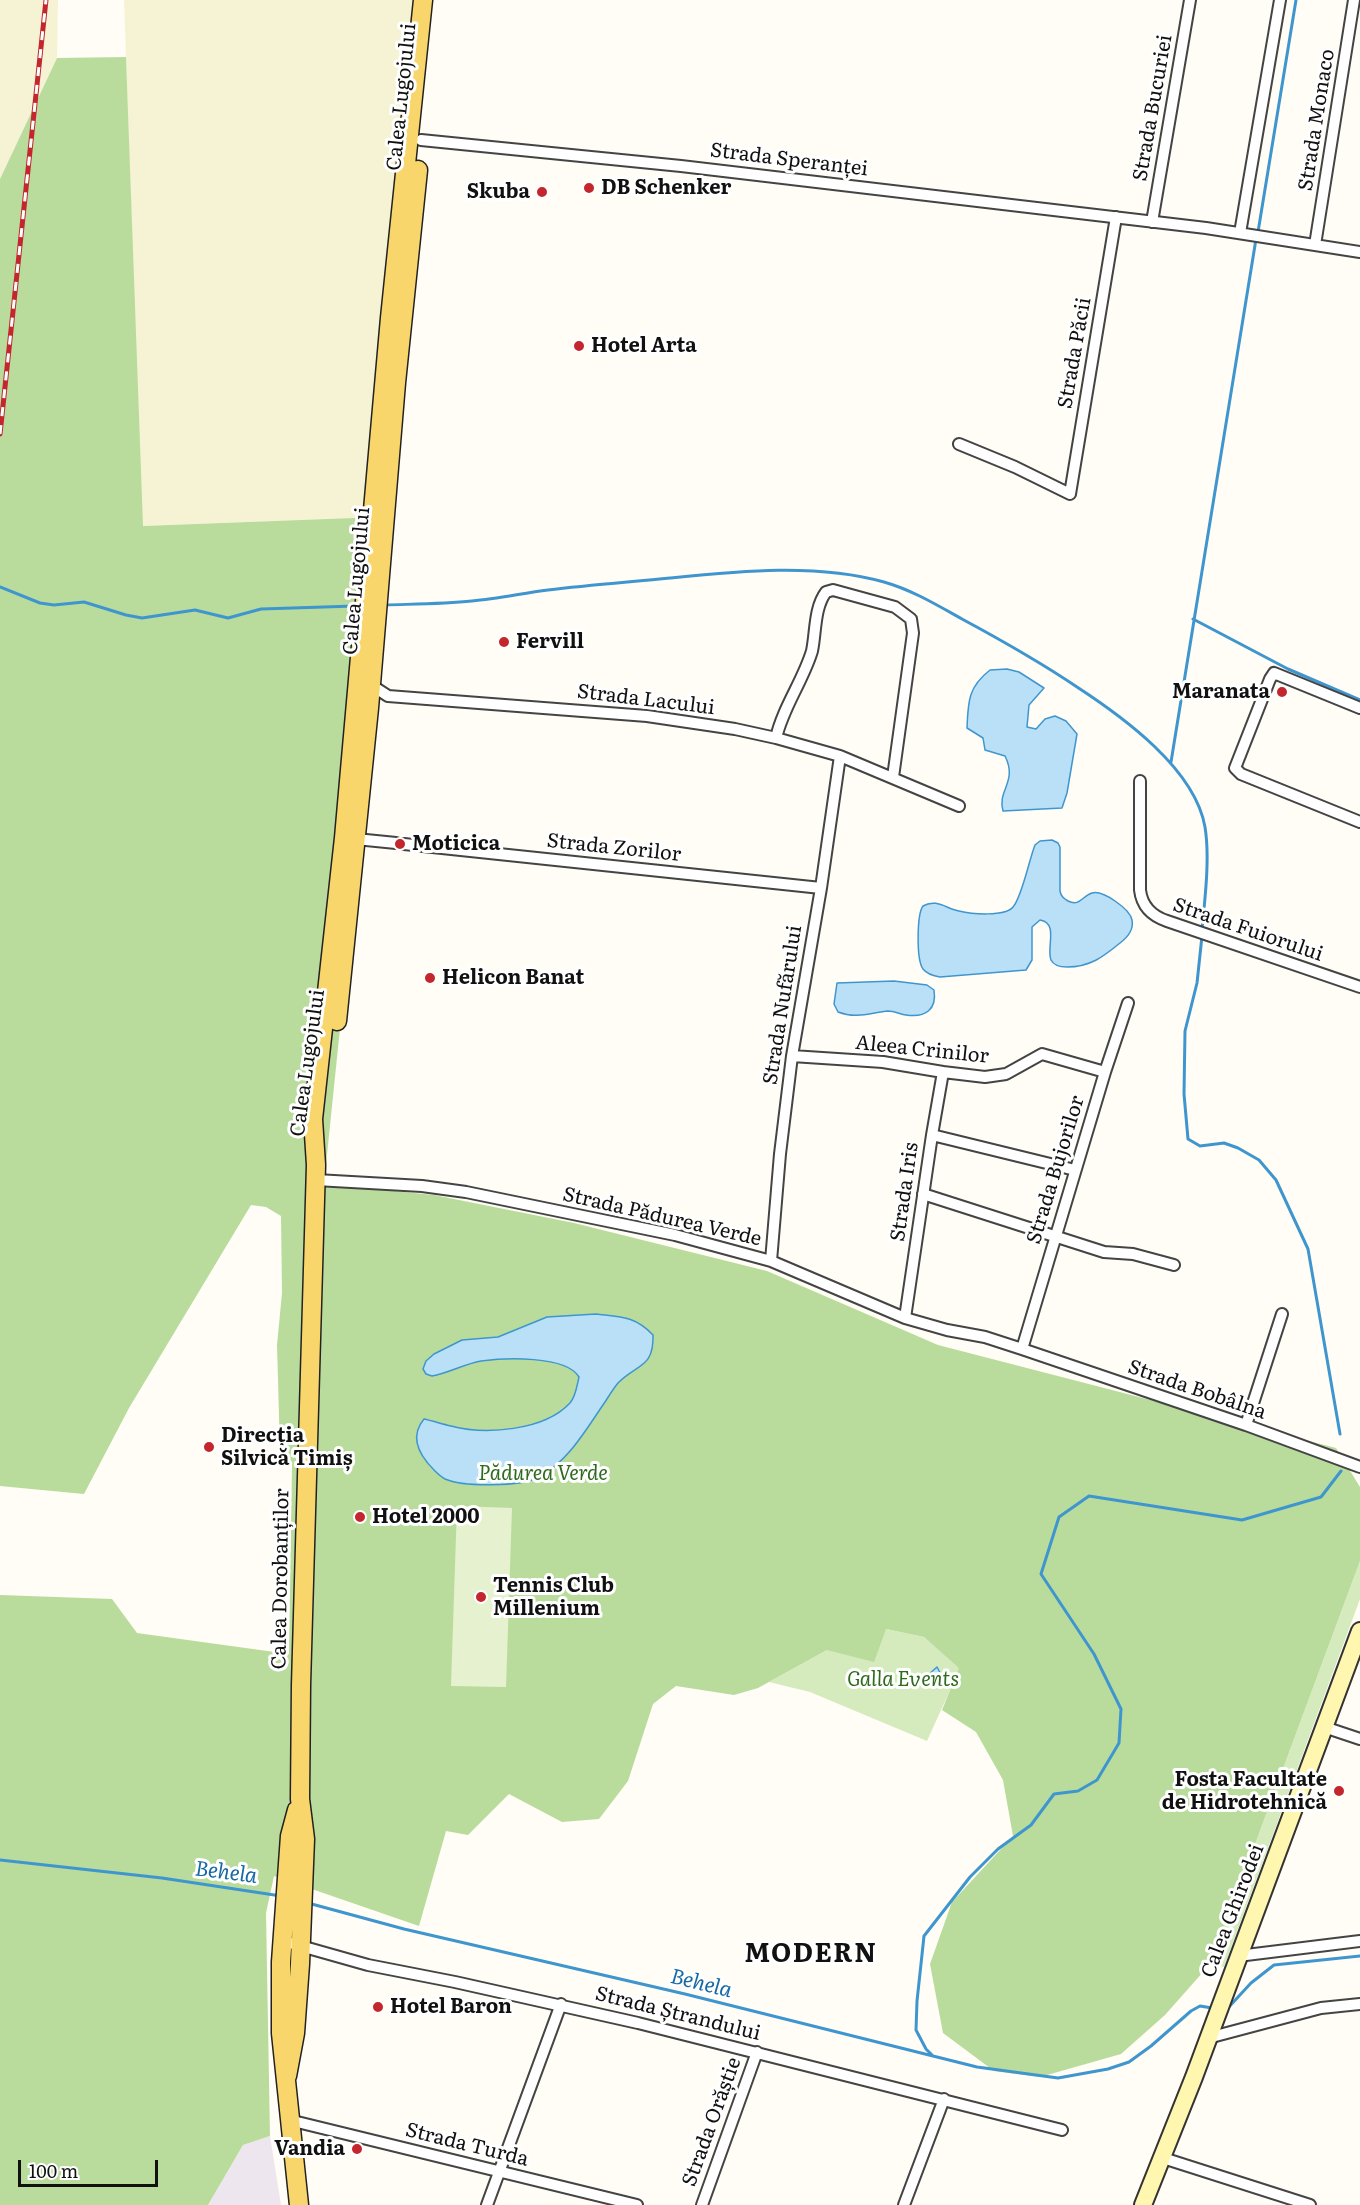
<!DOCTYPE html>
<html>
<head>
<meta charset="utf-8">
<style>
  body { margin:0 }
  #map { position:relative; width:1360px; height:2205px; overflow:hidden; background:#fffdf5; font-family:Literata,serif }
  canvas { display:block }
  .scale { position:absolute; left:18px; top:2160px; width:140px; height:27px; box-sizing:border-box; border:3px solid #111; border-top:0; padding-left:8px; font-size:18px; line-height:21px; white-space:nowrap; color:#111; -webkit-text-stroke:4px #fff; paint-order:stroke }
</style>
</head>
<body>
<div id="map">
<canvas width="1360" height="2205"></canvas>
<div class="scale">100 m</div>
</div>
<script>
const g = document.querySelector('canvas').getContext('2d');
g.lineJoin = 'round';
function fillPath(path, color) {
  g.fillStyle = color;
  g.fill(path, 'evenodd');
}
function stroke(path, color, width, dash) {
  g.strokeStyle = color;
  g.lineWidth = width;
  g.lineCap = dash ? 'butt' : 'round';
  g.setLineDash(dash || []);
  g.stroke(path);
}
function write(font, color, halo, rows, align = 'center') {
  g.font = font + ' Literata,serif';
  g.lineWidth = 6;
  g.setLineDash([]);
  g.textBaseline = 'middle';
  g.strokeStyle = halo;
  g.fillStyle = color;
  for (const [text, x, y, turn = 0] of rows) {
    g.save();
    g.translate(x, y);
    g.rotate((+turn || 0) * Math.PI / 180);
    g.textAlign = isNaN(turn) ? turn : align;
    if (halo) g.strokeText(text, 0, 0);
    g.fillText(text, 0, 0);
    g.restore();
  }
}
fillPath(new Path2D(`
  M270 2136 281 2205H208L243 2145Z`), '#eee6ef');
fillPath(new Path2D(`
  M0 0H58L57 58 0 179Z
  M124 0H429L379 517 142 526Z`), '#f6f3d4');
fillPath(new Path2D(`
  M1360 1561V1599L1224 1967 1211 1963Z
  M886 1629 924 1637 960 1668 927 1741 810 1692 769 1682 827 1650Z`), '#d5ebbd');
fillPath(new Path2D(`
  M126 57 143 526 379 517 384 600 324 1184 434 1195 574 1223 767 1271 938 1345 1336 1448 1360 1487V1561L1211 1963 1165 2015 1121 2054 1040 2077 994 2071 943 2033 930 1964 952 1902 1013 1836 1003 1780 976 1732 942 1710 959 1668 924 1637 886 1629 874 1662 827 1650 758 1688 734 1695 676 1686 653 1704 628 1781 599 1819 562 1822 509 1794 468 1835 446 1831 419 1926 274 1876 266 1913 270 2136 243 2145 208 2205H0V1595L112 1599 137 1633 289 1654 292 1465 280 1451 277 1345 282 1293 281 1216 266 1207 251 1205 129 1408 84 1494 0 1486V179L57 58Z`), '#b9dc9c');
fillPath(new Path2D(`
  M457 1506 512 1508 506 1687 451 1686Z`), '#e6f2cf');
const water = new Path2D(`
  M1007 669 1019 672 1044 688 1029 705 1027 727 1036 729 1045 719 1055 716 1066 721 1077 734 1067 793 1062 808 1003 811C997 790 1018 782 1005 756L985 750 983 738 967 728C968 702 968 687 990 670Z
  M1052 840 1058 843 1060 847V891C1061 896 1063 898 1068 901 1080 907 1082 896 1092 893 1103 890 1130 909 1132 920 1134 930 1128 937 1120 943 1103 957 1090 967 1067 967 1061 967 1054 966 1051 960 1046 948 1059 923 1040 920L1032 927V960L1026 970 940 977C933 976 927 974 923 969 916 959 917 914 923 906 936 898 947 909 959 911 971 914 1005 917 1013 907 1022 897 1029 860 1035 845L1040 841Z
  M894 981 927 985 934 990C937 1009 926 1018 906 1015 900 1014 894 1011 888 1011 870 1013 856 1019 838 1012L834 1004 837 983Z
  M596 1314C621 1317 635 1316 653 1335 654 1368 637 1364 618 1383 613 1389 609 1396 605 1402 587 1428 568 1462 539 1477 521 1487 463 1487 445 1479 441 1477 437 1473 434 1470 420 1456 409 1437 424 1419 433 1421 442 1424 451 1426 485 1435 544 1431 570 1403 576 1396 577 1385 579 1377 566 1355 504 1358 481 1361 464 1364 449 1373 432 1376L426 1374 423 1369 426 1361 434 1354 462 1340 498 1337 547 1317Z
  M937 1667 945 1682 931 1686 927 1676Z`);
fillPath(water, '#b9e0f7');
stroke(water, '#3f96cf', 1.5);
stroke(new Path2D(`
  M1258 232 1296 0
  M0 587 40 603 54 605 84 602 126 615 142 618 195 610 228 618 261 609 355 606
  M385 605C414 604 443 604 472 601 498 599 523 593 548 590 589 585 630 582 670 578 739 571 817 563 884 582 912 590 937 605 962 619 1001 640 1040 662 1077 687 1123 717 1195 769 1205 827 1210 857 1205 899 1202 929
  M1193 619 1288 669 1360 700
  M1171 762 1256 239
  M1202 936 1197 983 1185 1031 1184 1094 1188 1139 1200 1146 1224 1143 1238 1148 1259 1160 1276 1180 1308 1249 1340 1434
  M0 1860 162 1878 281 1896
  M308 1903 404 1929 685 1994 977 2067 1058 2078 1108 2069 1129 2062 1151 2046 1191 2011 1200 2006 1212 2008
  M1227 2009 1251 1983 1274 1965 1360 1956
  M933 2056 926 2049 916 2030 917 2001 924 1936 970 1877 998 1849 1031 1825 1054 1794 1078 1791 1097 1780 1119 1743 1121 1709 1094 1654 1041 1574 1059 1517 1089 1496 1242 1520 1321 1497 1341 1471`), '#3f96cf', 3);
const street = new Path2D(`
  M421 140 681 166 1206 228 1360 252
  M1152 222 1190 0
  M1240 233 1280 0
  M1315 245 1354 0
  M959 444 1015 467 1070 494 1116 217
  M371 685 388 696 647 716 735 729 776 738 840 756 959 806
  M1360 708 1274 673 1270 679 1235 768 1241 774 1360 822
  M776 738C783 707 803 681 812 651 816 632 814 608 826 592L833 590 895 607 911 619 913 633 893 777
  M1140 781V890C1142 907 1152 916 1167 921L1360 987
  M356 839 396 843
  M404 844 821 888
  M792 1056 883 1062 943 1072 985 1077 1006 1074 1042 1054 1105 1072
  M932 1135 1075 1170
  M316 1180 422 1186 466 1192 675 1235 771 1261 905 1318 947 1330 985 1337 1022 1349 1246 1425 1360 1467
  M923 1194 1104 1252 1133 1254 1174 1265
  M771 1261 780 1154 792 1056 821 888 840 756
  M905 1318 932 1135 943 1072
  M1022 1349 1105 1072 1128 1003
  M1246 1425 1282 1314
  M1324 1727 1360 1739
  M283 1941 368 1965 455 1982 638 2023 1062 2130
  M1238 1956 1360 1941
  M1208 2038 1321 2008 1360 2004
  M289 2120 637 2205
  M1163 2158 1310 2205
  M487 2205 561 2004
  M702 2205 757 2052
  M904 2205 944 2099`);
const secondary = new Path2D(`
  M1143 2205 1194 2077 1360 1631`);
const primary = new Path2D(`
  M337 1021 369 708 396 383 418 170
  M297 1810 290 1836 281 1962V2033L299 2205
  M287 2076 295 2033 300 1964 305 1839 300 1799 301 1685 316 1165 313 1119 344 838 390 318 423 0`);
stroke(street, '#444', 14);
stroke(secondary, '#333', 20);
stroke(primary, '#222', 21);
stroke(street, '#fff', 10);
stroke(secondary, '#fff6b0', 16);
stroke(primary, '#f9d66b', 18);
const rail = new Path2D(`
  M0 434 46 0`);
stroke(rail, '#c4262e', 5);
stroke(rail, '#fff', 3, [9]);
for (const [x, y, r, color] of [
  [589,188,6,"#c4262e"],
  [542,192,6,"#c4262e"],
  [579,346,6,"#c4262e"],
  [504,642,6,"#c4262e"],
  [1282,692,6,"#c4262e"],
  [400,844,6,"#c4262e"],
  [430,978,6,"#c4262e"],
  [209,1447,6,"#c4262e"],
  [360,1517,6,"#c4262e"],
  [481,1597,6,"#c4262e"],
  [1339,1791,6,"#c4262e"],
  [378,2007,6,"#c4262e"],
  [357,2149,6,"#c4262e"]
]) {
  const dot = new Path2D();
  dot.arc(x, y, r, 0, 2 * Math.PI);
  g.fillStyle = color;
  g.fill(dot);
  stroke(dot, '#fff', 2);
}
write('20px', '#111', '#fff', [
  ["Calea Lugojului",402,97,-84],
  ["Strada Bucuriei",1153,108,-80],
  ["Strada Monaco",1317,120,-81],
  ["Strada Speranței",789,160,7],
  ["Strada Păcii",1075,353,-80],
  ["Calea Lugojului",357,581,-85],
  ["Strada Lacului",646,700,7],
  ["Strada Zorilor",614,848,6],
  ["Strada Fuiorului",1248,930,19],
  ["Strada Nufărului",783,1005,-81],
  ["Aleea Crinilor",922,1050,6],
  ["Calea Lugojului",308,1063,-82],
  ["Strada Bujorilor",1056,1170,-73],
  ["Strada Iris",905,1192,-82],
  ["Strada Pădurea Verde",662,1217,13],
  ["Strada Bobâlna",1197,1390,19],
  ["Calea Dorobanților",281,1579,-89],
  ["Calea Ghirodei",1233,1911,-69],
  ["Strada Ștrandului",678,2014,14],
  ["Strada Orăștie",712,2122,-70],
  ["Strada Turda",467,2145,14]
]);
write('bold 20px', '#111', '#fff', [
  ["DB Schenker",601,188],
  ["Skuba",530,192,"right"],
  ["Hotel Arta",591,346],
  ["Fervill",516,642],
  ["Maranata",1270,692,"right"],
  ["Moticica",412,844],
  ["Helicon Banat",442,978],
  ["Direcția",221,1436],
  ["Silvică Timiș",221,1459],
  ["Hotel 2000",372,1517],
  ["Tennis Club",493,1586],
  ["Millenium",493,1609],
  ["Fosta Facultate",1327,1780,"right"],
  ["de Hidrotehnică",1327,1803,"right"],
  ["Hotel Baron",390,2007],
  ["Vandia",345,2149,"right"]
], 'left');
write('italic 20px', '#2f6b1f', '#fff', [
  ["Pădurea Verde",543,1474],
  ["Galla Events",903,1680]
]);
write('italic 21px', '#1768a6', '#fff', [
  ["Behela",226,1873,7],
  ["Behela",701,1984,14]
]);
g.letterSpacing = '1.5px';
write('bold 26px', '#111', '#fff', [
  ["MODERN",811,1954]
]);
g.letterSpacing = '0px';
</script>
</body>
</html>
